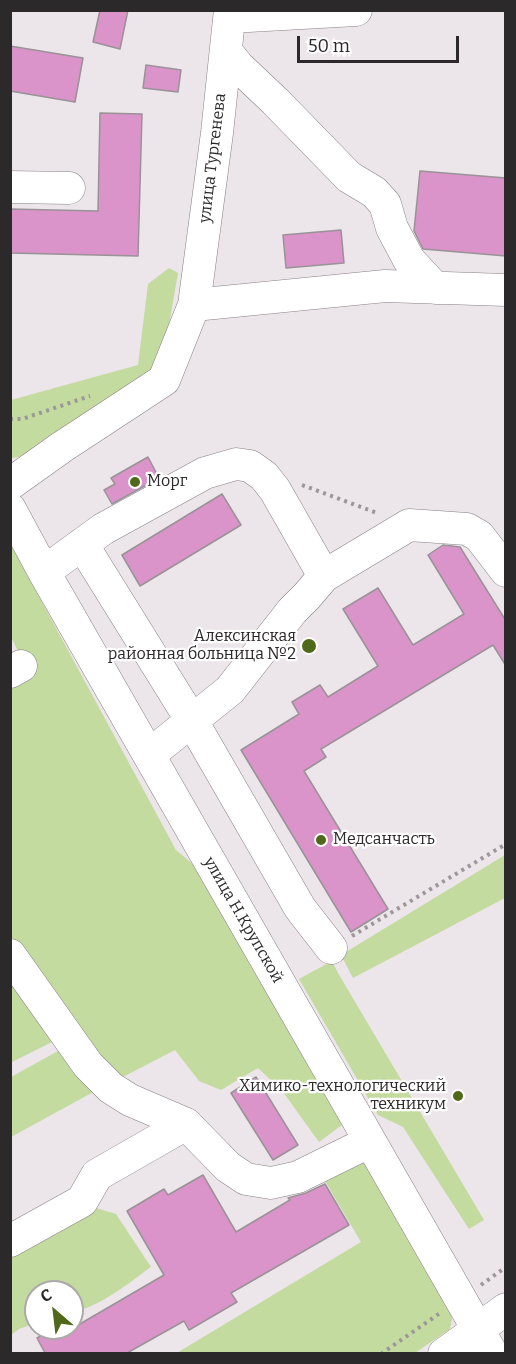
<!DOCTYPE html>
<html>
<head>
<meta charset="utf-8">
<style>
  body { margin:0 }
  #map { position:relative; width:516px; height:1364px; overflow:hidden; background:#ece5e9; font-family:Bitter,serif }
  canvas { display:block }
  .frame { position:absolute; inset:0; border:12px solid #2c292b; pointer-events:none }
  .north { position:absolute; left:24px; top:1280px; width:60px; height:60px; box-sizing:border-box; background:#fff; border:2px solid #aba9aa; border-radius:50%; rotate:332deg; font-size:16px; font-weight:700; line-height:24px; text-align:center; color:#2c292b }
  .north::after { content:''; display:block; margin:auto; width:21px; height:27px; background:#4f6819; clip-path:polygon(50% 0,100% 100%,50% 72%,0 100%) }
  .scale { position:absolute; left:297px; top:36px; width:162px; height:27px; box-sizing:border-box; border:3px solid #2c292b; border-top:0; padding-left:8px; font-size:18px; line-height:21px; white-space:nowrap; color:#2c292b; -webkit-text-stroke:4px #fff; paint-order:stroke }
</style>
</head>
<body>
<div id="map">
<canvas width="516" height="1364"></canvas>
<div class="frame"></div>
<div class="north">С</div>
<div class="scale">50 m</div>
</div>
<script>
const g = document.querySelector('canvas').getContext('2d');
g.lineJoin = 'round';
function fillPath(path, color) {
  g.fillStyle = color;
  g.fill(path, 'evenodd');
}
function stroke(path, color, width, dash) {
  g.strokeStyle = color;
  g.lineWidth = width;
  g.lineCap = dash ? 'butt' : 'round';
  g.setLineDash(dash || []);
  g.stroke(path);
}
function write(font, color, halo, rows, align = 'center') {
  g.font = font + ' Bitter,serif';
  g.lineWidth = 4.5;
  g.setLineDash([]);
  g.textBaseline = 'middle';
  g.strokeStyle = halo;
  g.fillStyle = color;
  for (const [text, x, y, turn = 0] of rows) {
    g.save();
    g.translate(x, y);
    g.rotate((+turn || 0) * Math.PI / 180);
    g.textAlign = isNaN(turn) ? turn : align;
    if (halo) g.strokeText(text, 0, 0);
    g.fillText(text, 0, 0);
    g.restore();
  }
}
fillPath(new Path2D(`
  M169 268 178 273 161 371 19 457 11 458V400L138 365 148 284Z
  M10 543 176 850 195 866 342 1125 319 1142 283 1092 258 1068 221 1090 199 1081 175 1050 119 1079 11 940V682L28 672 11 637Z
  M505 855V898L353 978 341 955Z
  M332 961 338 973 484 1220 469 1229 403 1127 378 1115 299 979Z
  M10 974 62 1037 12 1062 10 1059Z
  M67 1046 97 1090 11 1137V1077Z
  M369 1156 453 1313 450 1329 415 1353 175 1354 361 1242 325 1181Z
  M96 1208 116 1214 151 1267C129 1283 98 1308 72 1312V1292H36V1323L19 1329 11 1335V1258Z`), '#c3db9f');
const building = new Path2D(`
  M100 10H128L120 49 93 42Z
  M10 46 83 58 75 102 10 91Z
  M146 65 181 70 178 92 143 88Z
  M100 113 142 114 138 256 10 253V209L98 211Z
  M420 171 506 178V256L423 249 414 231Z
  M341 230 344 263 286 268 283 235Z
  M148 457 159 478 112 504 104 490 115 484 111 478Z
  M222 494 241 525 140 586 122 555Z
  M443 545 460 547 506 621V666L493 645 321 749 326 757 304 771 388 909 351 932 241 750 299 714 292 702 320 685 328 697 378 666 343 609 378 588 413 645 464 614 428 555Z
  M256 1077 298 1145 273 1160 231 1093Z
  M203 1175 236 1232 290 1200 288 1198 306 1193 325 1184 349 1225 231 1293 237 1302 189 1330 184 1321 127 1353H45L37 1338 54 1328H73L164 1275 127 1211 164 1189 168 1195Z`);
fillPath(building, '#da94c9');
stroke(building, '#999297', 1.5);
const minor = new Path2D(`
  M230 17 356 10
  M226 51 238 66 275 101 349 177 374 192 385 204 392 228 409 260 435 288
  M10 187 69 188
  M194 305 217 133 230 10
  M10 484 62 447 164 380 194 305 385 286 506 290
  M10 509 44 572 492 1354
  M82 544 192 721 300 908 331 948
  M44 572 103 529 205 473 236 464 250 466 264 476 275 490 324 576
  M10 672 21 666
  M149 755 230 690 292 611 307 596 324 576 409 525 467 529 479 536 506 571
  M10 955 88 1065 111 1088 130 1100 186 1124 228 1167 246 1179 271 1183 298 1177 369 1142
  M10 1241 82 1201 97 1175 186 1124
  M444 1354 506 1309`);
stroke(minor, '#888186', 33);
stroke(new Path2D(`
  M10 419H22L90 396
  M302 485 377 513
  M352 936 506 844
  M481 1285 506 1267
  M381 1354 440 1313`), '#9d979a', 4, [3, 4.5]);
stroke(minor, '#fff', 32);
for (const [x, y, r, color] of [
  [135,482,6,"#4f6819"],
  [309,646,8,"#4f6819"],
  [321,840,6,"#4f6819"],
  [458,1096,6,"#4f6819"]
]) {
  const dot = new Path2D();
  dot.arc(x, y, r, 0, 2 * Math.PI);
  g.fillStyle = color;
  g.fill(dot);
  stroke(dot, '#fff', 2);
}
write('16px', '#2c292b', '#fff', [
  ["улица Тургенева",213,158,-83],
  ["улица Н.Крупской",243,920,60]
]);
write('16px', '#2c292b', '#fff', [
  ["Морг",147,482],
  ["Алексинская",296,637,"right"],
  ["районная больница №2",296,655,"right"],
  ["Медсанчасть",333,840],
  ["Химико-технологический",446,1087,"right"],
  ["техникум",446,1105,"right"]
], 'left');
</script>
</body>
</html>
